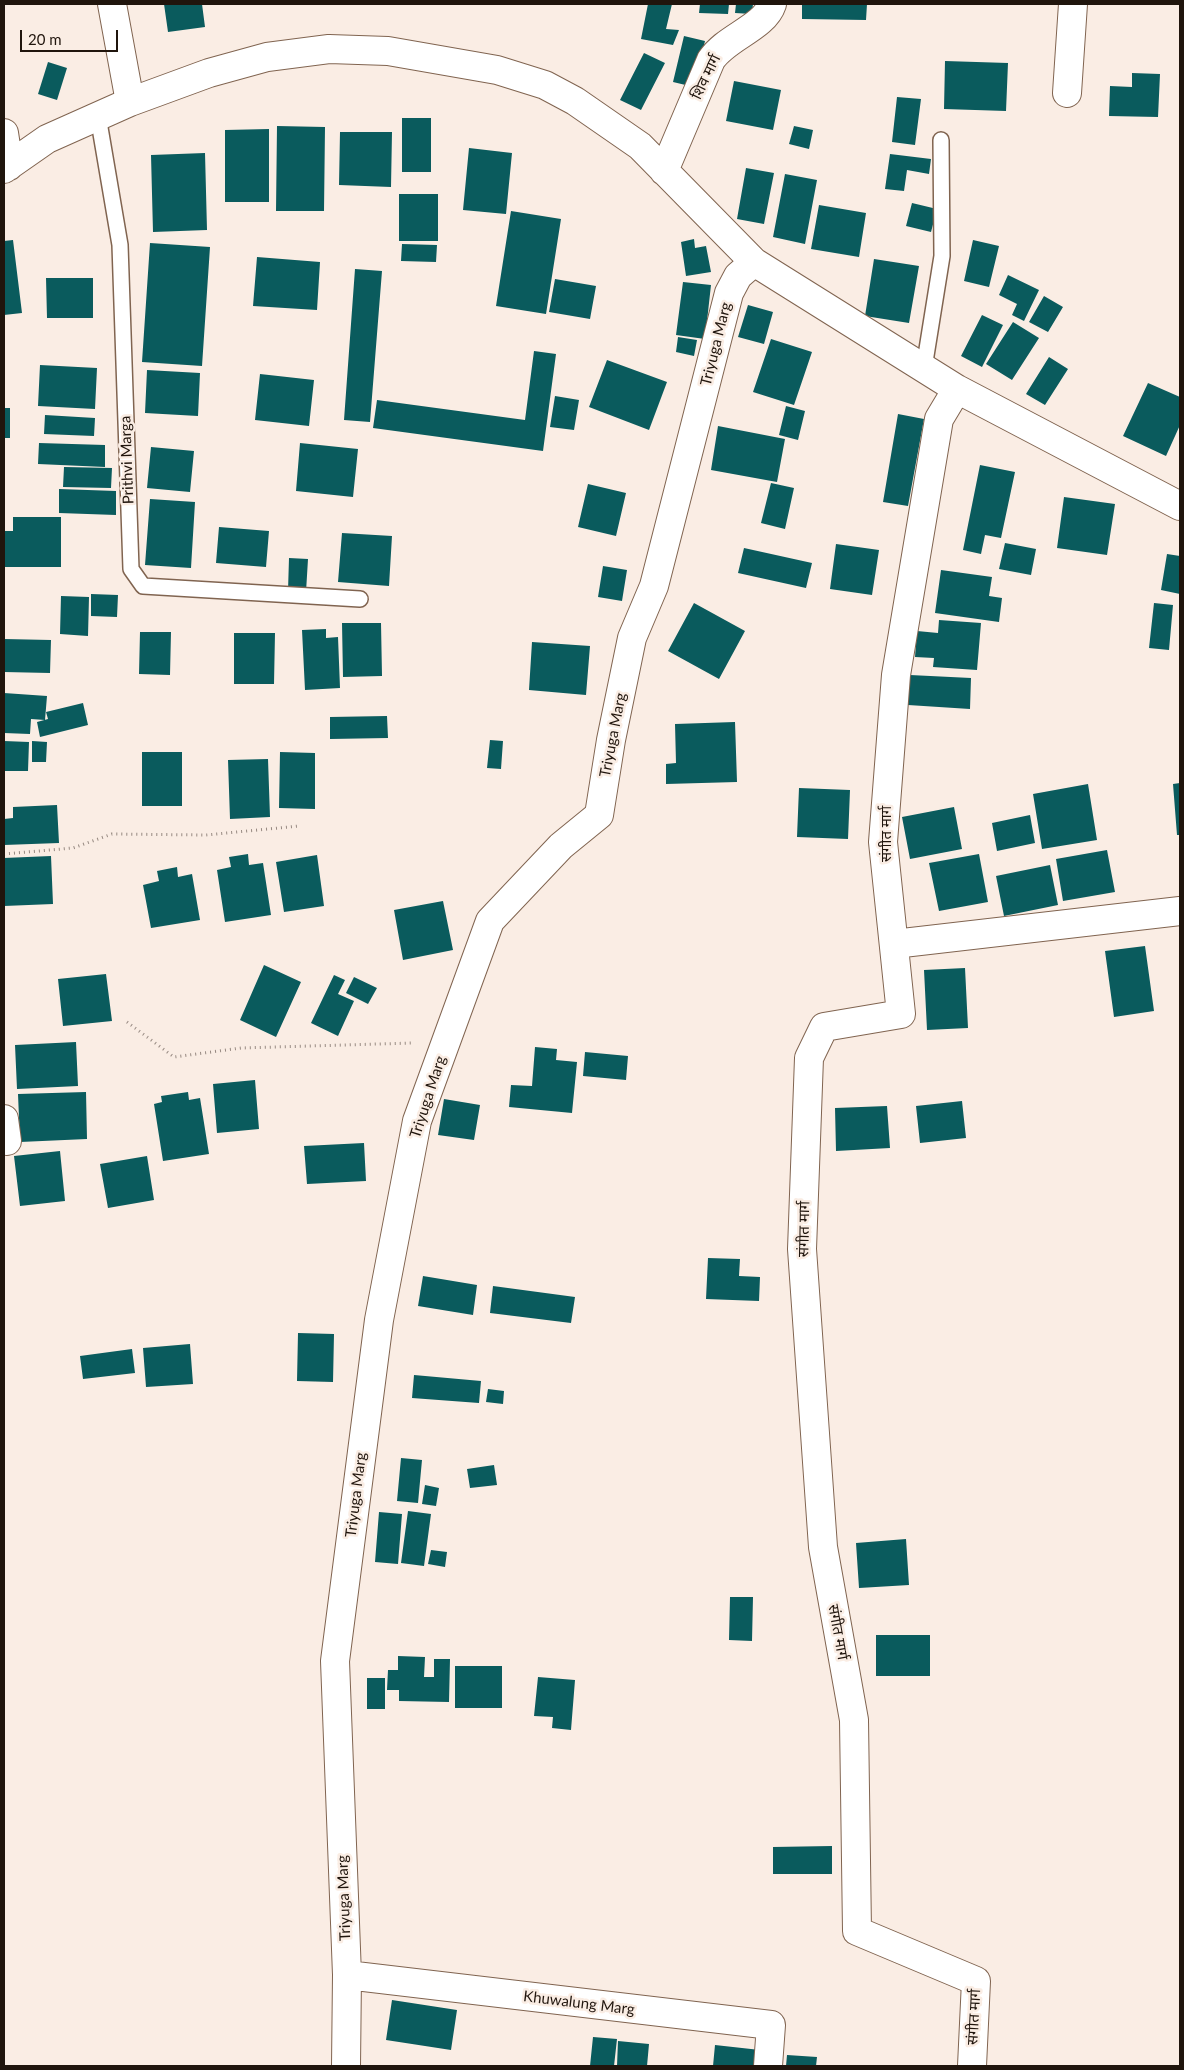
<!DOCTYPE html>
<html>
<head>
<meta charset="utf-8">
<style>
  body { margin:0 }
  #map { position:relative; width:1184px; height:2070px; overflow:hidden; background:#faede4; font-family:Lato,sans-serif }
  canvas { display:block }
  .frame { position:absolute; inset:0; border:5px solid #20150d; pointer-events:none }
  .scale { position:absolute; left:20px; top:30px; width:98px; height:22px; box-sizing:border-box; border:2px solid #20150d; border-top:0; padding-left:6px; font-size:15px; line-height:18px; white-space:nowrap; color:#20150d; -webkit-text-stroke:4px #faede4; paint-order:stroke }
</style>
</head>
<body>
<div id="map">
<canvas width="1184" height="2070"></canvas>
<div class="frame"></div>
<div class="scale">20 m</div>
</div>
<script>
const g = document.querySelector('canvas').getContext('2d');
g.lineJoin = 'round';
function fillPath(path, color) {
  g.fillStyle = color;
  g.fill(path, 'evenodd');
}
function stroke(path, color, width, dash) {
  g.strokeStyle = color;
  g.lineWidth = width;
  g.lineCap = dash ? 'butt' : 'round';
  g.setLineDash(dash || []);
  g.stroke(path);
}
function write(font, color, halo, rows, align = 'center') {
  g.font = font + ' Lato,"Noto Sans Devanagari",sans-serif';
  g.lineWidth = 5;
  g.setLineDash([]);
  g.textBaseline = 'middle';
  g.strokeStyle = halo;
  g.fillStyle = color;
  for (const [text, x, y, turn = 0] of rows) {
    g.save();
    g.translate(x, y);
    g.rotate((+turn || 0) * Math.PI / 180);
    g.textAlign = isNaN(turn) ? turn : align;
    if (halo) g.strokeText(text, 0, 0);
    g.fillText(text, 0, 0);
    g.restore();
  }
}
fillPath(new Path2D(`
  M164 4H202L205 27 168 32Z
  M648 4H672L666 29 679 30 673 45 641 39Z
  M700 4H729L728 14 699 13Z
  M736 4H753L752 14 735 13Z
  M802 4H867L866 20 802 19Z
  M684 36 705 41 694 87 673 82Z
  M644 53 665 63 641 110 620 100Z
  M945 61 1008 63 1006 111 944 109Z
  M48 62 67 68 57 100 38 94Z
  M1132 73 1160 74 1158 117 1109 116 1110 86 1132 87Z
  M734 81 781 90 773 130 726 121Z
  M897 97 921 99 915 145 892 142Z
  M402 118H431V172H402Z
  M277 126 325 127 324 211H276Z
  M794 126 813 130 809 149 789 144Z
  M269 129V202H225V130Z
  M340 132H392L391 187 339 185Z
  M469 148 512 153 506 214 463 210Z
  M205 153 207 230 153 232 151 155Z
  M890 154 931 159 929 174 907 170 904 191 885 189Z
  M746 168 774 173 764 224 737 219Z
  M785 174 817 180 805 244 773 237Z
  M399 194H438V241H399Z
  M912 203 937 209 931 232 906 226Z
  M819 205 866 213 859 257 811 249Z
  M511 211 561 219 546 314 496 306Z
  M694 239 695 248 706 246 711 272 686 276 681 242Z
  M13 240 22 313 4 315V241Z
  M973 240 999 246 989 287 964 281Z
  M150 243 210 247 202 366 142 362Z
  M402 244 437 245 436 262 401 261Z
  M257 257 320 262 317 310 253 306Z
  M874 259 919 266 909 323 865 316Z
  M355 269 382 271 370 422 344 420Z
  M1008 275 1039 290 1024 321 1012 315 1017 304 999 295Z
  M46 278H93V318H47Z
  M555 279 596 286 590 319 549 312Z
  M683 282 711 285 705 339 676 335Z
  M1044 296 1063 307 1048 332 1029 322Z
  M748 305 773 312 764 344 738 337Z
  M982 315 1003 325 982 367 961 356Z
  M1013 322 1039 338 1012 380 986 364Z
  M678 337 697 340 694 356 676 352Z
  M771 339 812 352 794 405 753 392Z
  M534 351 556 354 543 451 373 428 377 400 525 420Z
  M1049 357 1068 369 1045 405 1026 394Z
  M607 360 667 382 649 430 589 407Z
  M40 365 97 368 95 409 38 406Z
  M147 370 200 373 198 416 145 413Z
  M260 374 314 380 309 426 255 420Z
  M1148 383 1180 397V425L1166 456 1123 436Z
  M555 396 579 400 574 430 550 427Z
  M786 406 805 411 798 440 779 435Z
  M4 408H10V438H4Z
  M898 414 924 419 908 506 883 502Z
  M45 415 95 418 94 436 44 434Z
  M718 426 785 439 777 482 711 470Z
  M39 443 105 445V467L38 464Z
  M300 443 358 449 353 497 296 491Z
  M151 447 194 451 190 492 147 488Z
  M980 465 1015 472 1001 538 985 535 981 554 963 550Z
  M64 467 112 468 111 488 63 487Z
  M771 483 794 488 785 529 761 523Z
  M588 484 626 493 616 536 578 527Z
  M59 489 116 491V515L59 513Z
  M1064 497 1115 504 1107 555 1057 548Z
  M150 499 195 502 191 568 145 565Z
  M13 517H61V567H4V531H13Z
  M219 527 269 531 266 567 216 563Z
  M342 533 392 536 389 586 338 582Z
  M1005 543 1036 549 1031 575 999 569Z
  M836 544 879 550 872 595 830 589Z
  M744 548 812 563 806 588 738 573Z
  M1167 554 1180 556V594L1161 590Z
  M289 558 308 559 306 592 288 591Z
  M603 566 627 570 622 601 598 597Z
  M941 570 992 577 989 596 1002 598 999 622 935 613Z
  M91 594 118 595 117 617 91 616Z
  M61 596 89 597 88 636 60 634Z
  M694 603 745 631 719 679 668 651Z
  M1154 603 1173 605 1169 650 1149 648Z
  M939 620 981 623 977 670 933 667 934 658 915 657 917 631 938 633Z
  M342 623H381L382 676 343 677Z
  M326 629V638L338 637 340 688 305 690 302 630Z
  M140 632H171L170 675 139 674Z
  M234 633H275L274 684H234Z
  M4 639 51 640 50 673 4 672Z
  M532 642 590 646 586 695 529 690Z
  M910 675 971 678 970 709 908 705Z
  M4 693 47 696 45 720 31 719 30 734 4 733Z
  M83 703 88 725 40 737 37 722 48 719 46 712Z
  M387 716 388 738 330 739V717Z
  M735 722 737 782 666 784V764L676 763 675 724Z
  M490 740 503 741 501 769 487 768Z
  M4 741 29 742 28 771H4Z
  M32 741 47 742 46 762H32Z
  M142 752H182V806H142Z
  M280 752 315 753V809L279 808Z
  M268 759 270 817 230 819 228 760Z
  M1180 783V835H1177L1173 784Z
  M1088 784 1097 840 1042 849 1033 794Z
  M799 788 850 790 848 839 797 837Z
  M57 805 59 843 4 845V819L13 818V807Z
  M954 807 962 849 910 859 902 817Z
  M1030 815 1035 843 997 851 992 823Z
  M1107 850 1115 892 1063 901 1056 859Z
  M248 854 249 865 263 863 271 915 225 922 217 870 231 867 229 857Z
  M979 854 988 902 939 911 929 863Z
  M317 855 324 906 284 912 276 862Z
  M51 856 53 904 4 906V858Z
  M1050 865 1058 905 1004 916 996 876Z
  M177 867 178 877 192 874 200 920 151 928 143 885 159 881 157 871Z
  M443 901 453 950 403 960 394 910Z
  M1145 946 1154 1011 1114 1017 1105 951Z
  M264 965 301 982 276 1037 240 1020Z
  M965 968 968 1028 927 1030 924 970Z
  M106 974 112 1021 63 1026 58 979Z
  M334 975 345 980 338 994 354 1001 338 1036 311 1023Z
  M354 977 377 988 368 1004 346 993Z
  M76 1042 78 1086 17 1089 15 1045Z
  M535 1047 557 1049 556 1060 577 1062 572 1113 509 1107 511 1085 532 1086Z
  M585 1052 628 1056 626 1080 583 1076Z
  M255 1080 259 1129 217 1133 213 1084Z
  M86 1092 87 1139 20 1142 18 1094Z
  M188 1092 189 1100 200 1098 209 1154 163 1161 154 1104 162 1102 161 1096Z
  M444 1099 480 1105 474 1140 438 1135Z
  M962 1101 966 1138 920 1143 916 1106Z
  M887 1106 890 1148 836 1151 835 1108Z
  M364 1143 366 1181 307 1184 304 1146Z
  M60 1151 65 1201 20 1206 14 1156Z
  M147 1156 154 1200 108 1208 100 1164Z
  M708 1258 740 1259 739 1276 760 1277 759 1301 706 1299Z
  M423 1276 477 1285 473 1315 418 1306Z
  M493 1286 575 1297 571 1323 490 1313Z
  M298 1333 334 1334 333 1382 297 1381Z
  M190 1344 193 1384 146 1387 143 1348Z
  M132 1349 135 1373 83 1379 80 1356Z
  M414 1375 481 1381 479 1403 412 1398Z
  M488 1389 504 1391 503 1404 486 1402Z
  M401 1458 422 1460 418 1503 397 1501Z
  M494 1465 497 1485 470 1488 467 1469Z
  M425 1485 439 1488 436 1506 422 1504Z
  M408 1511 431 1514 424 1566 401 1563Z
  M379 1512 402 1514 398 1564 375 1562Z
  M906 1539 909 1585 859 1588 856 1543Z
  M431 1550 447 1552 445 1567 428 1564Z
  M730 1597H753L752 1641 729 1640Z
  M876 1635H930V1676H876Z
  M398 1656 425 1657 424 1677H434V1659H450L449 1702 399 1701V1690H387L388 1670H398Z
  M455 1666H502V1708H455Z
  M538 1677 575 1680 571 1730 552 1728 553 1717 534 1716Z
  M367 1678H385V1709H367Z
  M832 1846V1874H773V1847Z
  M392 2000 457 2010 451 2050 386 2040Z
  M593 2037 617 2039 614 2066H590Z
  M618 2041 649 2044 647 2066H617Z
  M715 2045 760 2050 758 2066H713Z
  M787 2055 817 2057 816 2066H786Z`), '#0a5b5d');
const lane = new Path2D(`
  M98 116 120 245 131 569 143 586 360 599
  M924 368 942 256 941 140`);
const street = new Path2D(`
  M112 4 130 102
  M1067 93 1073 4
  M4 133 9 166
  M4 169 47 139 130 102 209 73 267 57 329 49 388 51 497 70 545 85 575 101 640 146 754 262 957 389 1180 506
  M664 171 711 60C726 37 764 28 772 4
  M957 389 939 419 896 675 883 842 901 1014 824 1027 809 1058 802 1249 823 1547 854 1720 857 1931 976 1981 972 2066
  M894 944 1180 911
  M4 1119 7 1141
  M347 1975 771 2025 768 2066
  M346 2066 347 1975 335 1661 379 1320 417 1121 490 921 561 846 599 815 611 740 632 638 654 586 729 293 738 276 754 262`);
stroke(lane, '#806450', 18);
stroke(street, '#806450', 30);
stroke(new Path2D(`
  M4 854 73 848 112 834 206 835 299 826
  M127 1022 174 1057 241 1048 413 1043`), '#968981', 3, [1, 4]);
stroke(lane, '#fff', 15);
stroke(street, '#fff', 28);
write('15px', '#20150d', '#faede4', [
  ["शिव मार्ग",706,77,-64],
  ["Triyuga Marg",716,344,-76],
  ["Prithvi Marga",127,460,-92],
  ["Triyuga Marg",613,735,-79],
  ["संगीत मार्ग",886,834,-90],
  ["Triyuga Marg",428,1097,-72],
  ["संगीत मार्ग",804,1229,-89],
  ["Triyuga Marg",356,1495,-83],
  ["संगीत मार्ग",838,1632,80],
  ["Triyuga Marg",344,1898,-92],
  ["Khuwalung Marg",579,2003,7],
  ["संगीत मार्ग",974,2017,-87]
]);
</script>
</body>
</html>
